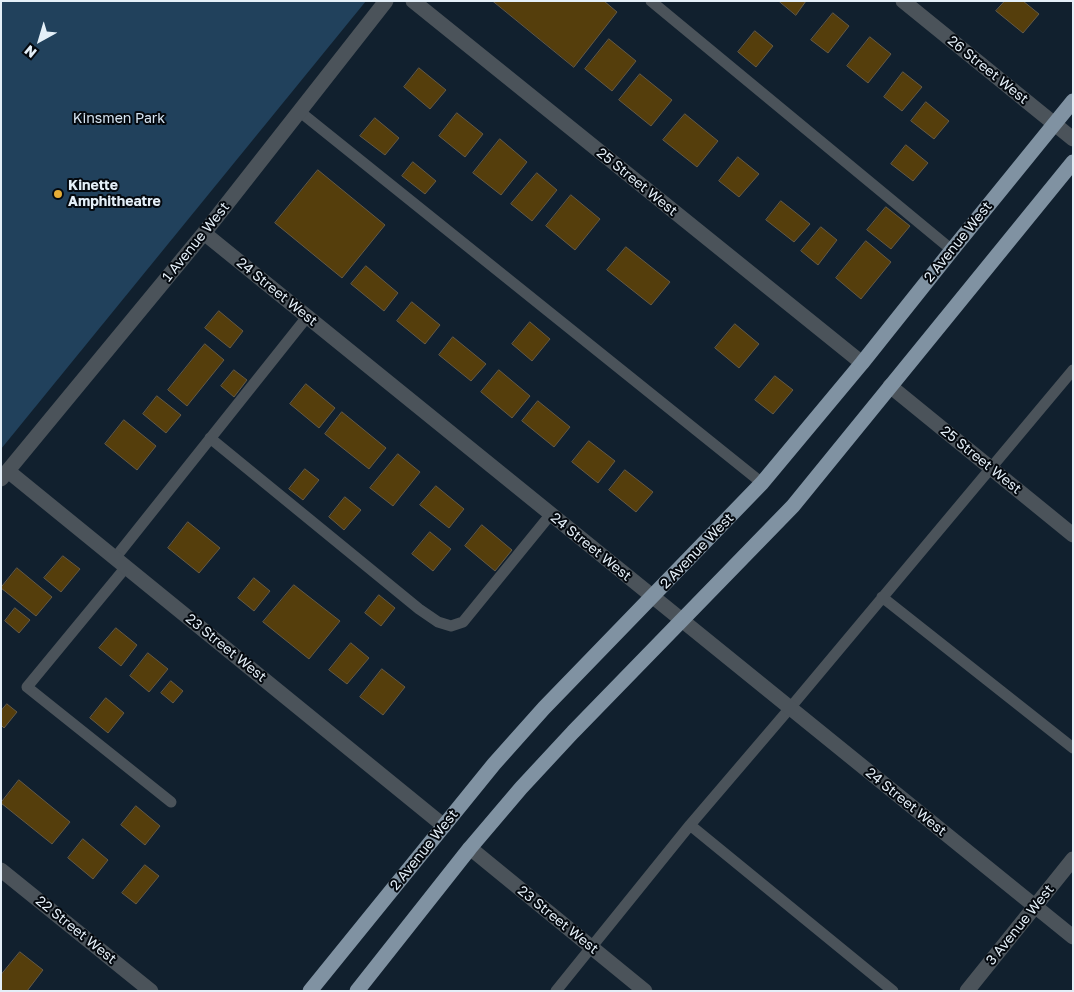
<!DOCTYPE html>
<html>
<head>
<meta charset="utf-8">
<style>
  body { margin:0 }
  #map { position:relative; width:1074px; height:992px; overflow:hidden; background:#11202e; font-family:"Golos Text",sans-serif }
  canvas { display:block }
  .frame { position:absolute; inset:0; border:2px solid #e4eff8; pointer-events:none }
  .north { position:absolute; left:15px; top:15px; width:50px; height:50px; -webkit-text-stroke:4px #04090f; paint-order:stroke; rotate:219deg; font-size:14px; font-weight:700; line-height:20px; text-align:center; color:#e4eff8 }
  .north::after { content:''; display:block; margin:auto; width:18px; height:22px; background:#e4eff8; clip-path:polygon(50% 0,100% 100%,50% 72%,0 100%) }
</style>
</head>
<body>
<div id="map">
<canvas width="1074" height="992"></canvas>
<div class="frame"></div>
<div class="north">N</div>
</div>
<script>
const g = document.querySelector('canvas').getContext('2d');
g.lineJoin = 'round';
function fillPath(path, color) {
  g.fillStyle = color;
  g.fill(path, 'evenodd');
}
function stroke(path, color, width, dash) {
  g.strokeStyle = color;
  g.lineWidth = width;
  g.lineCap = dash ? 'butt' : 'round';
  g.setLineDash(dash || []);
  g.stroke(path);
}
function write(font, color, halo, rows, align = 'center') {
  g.font = font + ' "Golos Text",sans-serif';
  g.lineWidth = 4;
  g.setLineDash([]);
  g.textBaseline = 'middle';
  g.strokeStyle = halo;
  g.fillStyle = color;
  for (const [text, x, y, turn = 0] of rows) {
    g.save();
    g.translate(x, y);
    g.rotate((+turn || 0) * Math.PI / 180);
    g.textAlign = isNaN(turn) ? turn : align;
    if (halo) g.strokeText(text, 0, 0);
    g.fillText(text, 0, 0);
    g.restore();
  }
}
fillPath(new Path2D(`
  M1 1H366L1 449Z`), '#21415c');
const building = new Path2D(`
  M493 1H604L617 12 574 67Z
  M779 1H806L796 15Z
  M1005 1H1023L1039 14 1023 33 996 11Z
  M833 13 849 26 828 53 811 40Z
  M755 31 773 46 756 67 738 52Z
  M870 37 891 54 868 83 847 66Z
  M609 39 636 61 612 91 585 69Z
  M419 68 446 90 430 109 404 87Z
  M903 72 922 87 902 111 884 97Z
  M640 74 672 100 651 126 619 100Z
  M926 102 949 121 934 139 911 121Z
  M457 113 483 134 465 157 439 136Z
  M685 114 718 141 697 167 663 140Z
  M375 118 399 138 385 155 360 136Z
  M500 139 527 162 501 195 473 173Z
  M906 145 928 163 913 181 891 164Z
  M738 157 759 174 739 197 719 181Z
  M413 162 436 181 425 194 402 176Z
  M318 170 385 225 342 278 275 223Z
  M537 173 557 190 532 221 511 204Z
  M571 195 600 219 575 250 546 226Z
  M781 201 810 224 794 242 766 220Z
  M886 207 910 226 891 249 867 230Z
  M821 227 837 240 818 265 801 251Z
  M866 241 891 262 861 299 836 278Z
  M626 247 670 282 651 305 607 270Z
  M366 266 398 293 384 311 351 284Z
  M412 302 440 325 425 344 397 321Z
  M219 311 243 331 230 348 205 328Z
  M530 322 550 339 532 361 512 344Z
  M735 324 759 344 739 368 715 348Z
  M453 337 486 364 471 381 439 355Z
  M205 344 224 360 187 406 168 390Z
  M234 370 247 380 234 397 221 386Z
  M499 370 530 396 512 418 481 392Z
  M775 376 793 390 773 414 755 400Z
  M306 384 335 408 319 428 290 404Z
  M157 396 181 415 166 433 143 414Z
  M538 401 570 427 554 447 522 421Z
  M342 412 386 448 369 469 325 434Z
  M124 420 156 446 137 470 105 444Z
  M589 441 615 461 598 483 572 462Z
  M398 454 420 472 393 506 370 488Z
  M305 469 319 480 303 500 289 489Z
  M625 470 653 492 636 512 609 490Z
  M436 486 464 509 449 528 420 505Z
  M345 497 361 510 344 530 329 517Z
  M188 522 220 548 199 573 168 548Z
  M482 525 512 550 495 571 465 546Z
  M430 532 451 549 433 571 412 554Z
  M63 556 80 569 61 592 44 578Z
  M17 568 52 597 36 616 1 588Z
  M254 578 270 591 254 611 238 598Z
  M294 585 340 621 309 659 263 622Z
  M379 595 395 608 381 626 365 613Z
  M15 608 30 620 19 633 5 621Z
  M116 628 137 645 121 666 99 648Z
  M351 643 369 658 347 684 329 670Z
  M148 653 168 669 149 692 130 676Z
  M382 669 405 687 383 715 360 697Z
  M171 681 183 691 173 703 161 693Z
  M106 698 124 713 108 733 90 718Z
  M7 704 17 712 4 728 1 725V711Z
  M19 780 70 822 52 844 1 803Z
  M136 806 160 826 145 845 121 825Z
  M83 839 108 860 93 879 68 858Z
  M145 865 159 876 136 904 122 893Z
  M20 952 43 970 27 991H3L1 989V975Z`);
fillPath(building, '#553e0c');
stroke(building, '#655a46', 1);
stroke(new Path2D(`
  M651 1 952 250
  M299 111 762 483
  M210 438 419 609 438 622 451 626 463 622 551 514
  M115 558 307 317
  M126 567 27 687 171 802
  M882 597 1073 748
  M690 825 893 991
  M556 991 690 825 790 708 1073 370`), '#4b535a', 11);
stroke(new Path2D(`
  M413 1 862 363
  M903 1 1073 139
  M204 233 1073 937
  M890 386 1073 535
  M8 471 444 826
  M1 479 204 233 386 1
  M470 848 645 991
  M967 991 1073 859`), '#4b535a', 15);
stroke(new Path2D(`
  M1 870 151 991`), '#4b535a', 15);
stroke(new Path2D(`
  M310 991 494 764 544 708 762 483 862 363 952 250 1073 101
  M357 991 470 848 521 788 573 732 793 506 1073 162`), '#8092a2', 15);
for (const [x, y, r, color] of [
  [58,194,5,"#e6ad36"]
]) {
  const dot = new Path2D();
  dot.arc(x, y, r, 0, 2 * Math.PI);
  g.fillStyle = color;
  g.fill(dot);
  stroke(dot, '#04090f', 2);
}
write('14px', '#e4eff8', '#04090f', [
  ["26 Street West",988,70,39],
  ["25 Street West",637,182,39],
  ["1 Avenue West",196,242,-51],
  ["2 Avenue West",958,242,-51],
  ["24 Street West",277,292,39],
  ["25 Street West",981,460,39],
  ["24 Street West",591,547,39],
  ["2 Avenue West",697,551,-46],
  ["23 Street West",226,648,39],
  ["24 Street West",906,802,39],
  ["2 Avenue West",424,850,-51],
  ["23 Street West",558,920,39],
  ["3 Avenue West",1020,925,-51],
  ["22 Street West",76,930,39]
]);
write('14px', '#d8e6f3', '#04090f', [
  ["Kinsmen Park",119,119]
]);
write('bold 14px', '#e4eff8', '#04090f', [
  ["Kinette",68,186],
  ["Amphitheatre",68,202]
], 'left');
</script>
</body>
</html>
